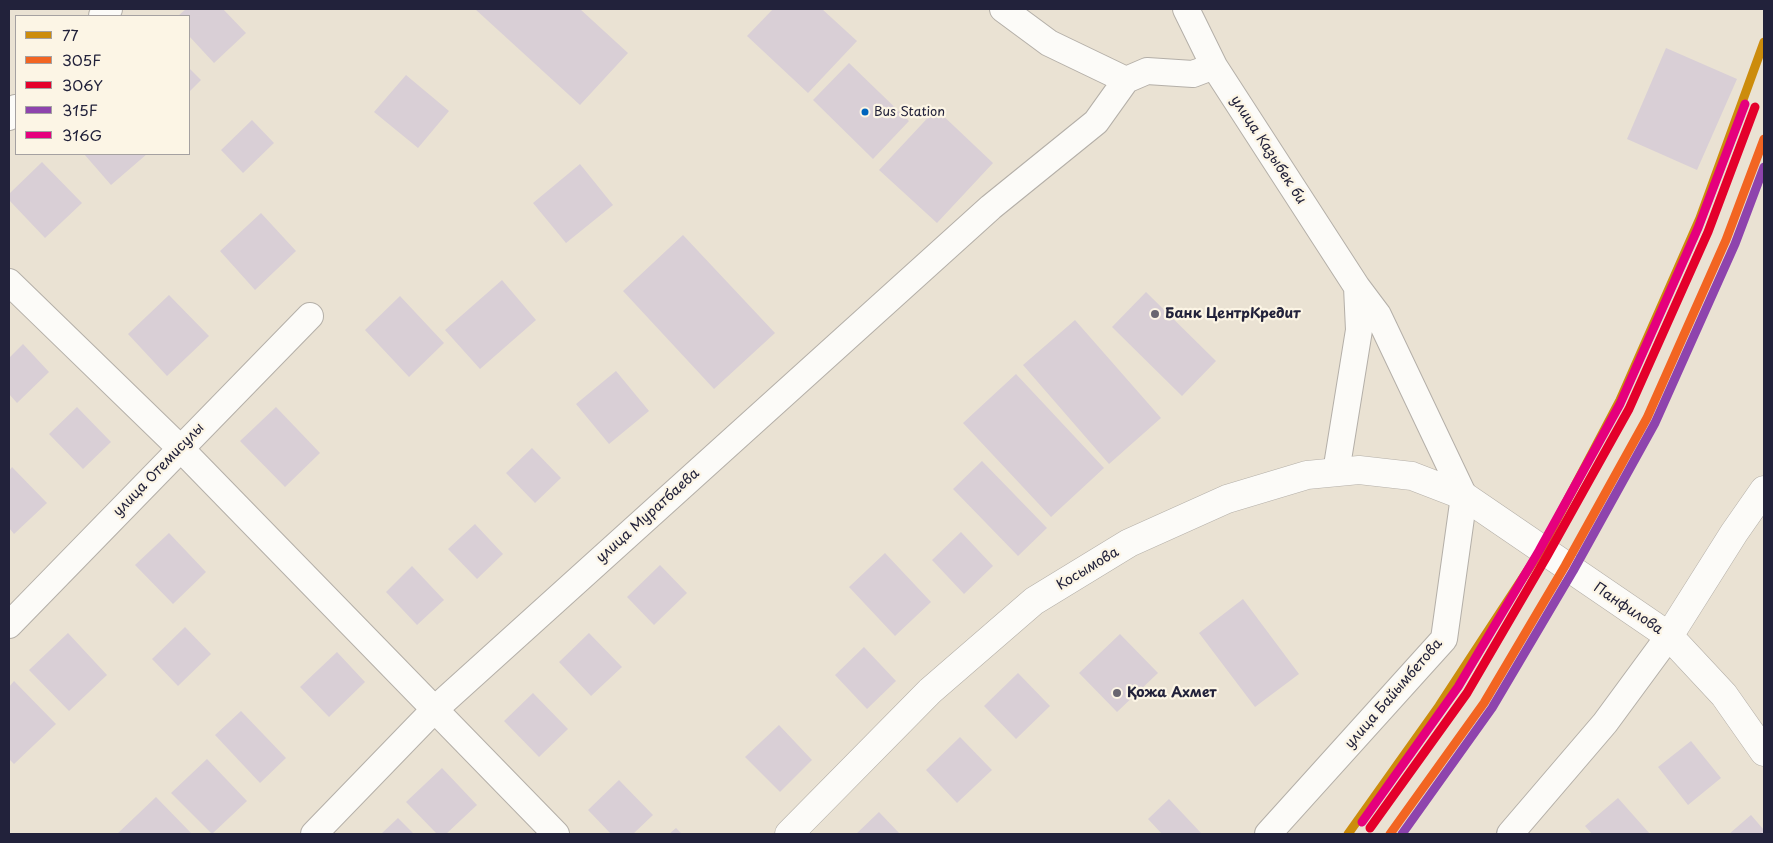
<!DOCTYPE html>
<html>
<head>
<meta charset="utf-8">
<style>
  body { margin:0 }
  #map { position:relative; width:1773px; height:843px; overflow:hidden; background:#eae2d3; font-family:"Playpen Sans",sans-serif }
  canvas { display:block }
  .frame { position:absolute; inset:0; border:10px solid #22223b; pointer-events:none }
  .legend { position:absolute; left:15px; top:15px; width:175px; height:140px; box-sizing:border-box; background:#fcf5e5; border:1px solid #a5a1a1; margin:0; padding:6px 9px; list-style:none; font-size:15px; color:#22223b }
  .legend li { display:flex; align-items:center; gap:10px; height:25px }
  .legend b { width:25px; border:1px solid #a5a1a1 }
</style>
</head>
<body>
<div id="map">
<canvas width="1773" height="843"></canvas>
<div class="frame"></div>
<ul class="legend">
<li><b style="height:6px;background:#cc8c0c"></b>77</li>
<li><b style="height:6px;background:#f26522"></b>305F</li>
<li><b style="height:6px;background:#e4002b"></b>306Y</li>
<li><b style="height:6px;background:#8e44ad"></b>315F</li>
<li><b style="height:6px;background:#e5007d"></b>316G</li>
</ul>
</div>
<script>
const g = document.querySelector('canvas').getContext('2d');
g.lineJoin = 'round';
function fillPath(path, color) {
  g.fillStyle = color;
  g.fill(path, 'evenodd');
}
function stroke(path, color, width, dash) {
  g.strokeStyle = color;
  g.lineWidth = width;
  g.lineCap = dash ? 'butt' : 'round';
  g.setLineDash(dash || []);
  g.stroke(path);
}
function write(font, color, halo, rows, align = 'center') {
  g.font = font + ' "Playpen Sans",sans-serif';
  g.lineWidth = 4.5;
  g.setLineDash([]);
  g.textBaseline = 'middle';
  g.strokeStyle = halo;
  g.fillStyle = color;
  for (const [text, x, y, turn = 0] of rows) {
    g.save();
    g.translate(x, y);
    g.rotate((+turn || 0) * Math.PI / 180);
    g.textAlign = isNaN(turn) ? turn : align;
    if (halo) g.strokeText(text, 0, 0);
    g.fillText(text, 0, 0);
    g.restore();
  }
}
fillPath(new Path2D(`
  M186 9H223L246 33 214 63 189 36V16H178Z
  M475 9H580L628 53 580 105Z
  M773 9H822L857 41 808 93 747 36Z
  M1666 48 1737 79 1697 170 1627 139Z
  M849 63 909 121 873 159 813 100Z
  M189 68 201 80 189 92Z
  M406 75 449 111 418 148 374 112Z
  M936 109 993 163 937 223 879 170Z
  M252 120 274 143 243 173 221 150Z
  M84 154H147L111 185Z
  M42 162 82 203 45 238 9 200V194Z
  M580 164 613 205 566 243 533 203Z
  M261 213 296 251 255 290 220 251Z
  M683 235 775 333 714 389 623 291Z
  M502 280 536 320 480 369 445 330Z
  M1146 292 1216 361 1182 396 1112 327Z
  M169 295 209 336 167 376 128 334Z
  M400 296 444 343 409 377 365 330Z
  M1075 320 1161 418 1109 464 1023 365Z
  M23 344 49 372 17 403 9 394V358Z
  M616 371 649 411 609 444 576 404Z
  M1016 374 1104 468 1051 517 963 423Z
  M77 407 111 442 83 469 49 434Z
  M276 407 320 453 285 487 240 441Z
  M532 448 561 478 535 503 506 473Z
  M982 461 1047 528 1018 556 953 489Z
  M12 467 47 503 14 534 9 528V471Z
  M475 524 503 554 477 579 448 549Z
  M961 532 993 566 964 594 932 560Z
  M169 533 206 572 173 604 135 565Z
  M885 553 931 602 895 636 849 587Z
  M660 565 687 593 654 625 627 597Z
  M412 566 444 600 417 625 386 592Z
  M1243 599 1299 674 1255 707 1199 633Z
  M185 627 211 654 178 686 152 659Z
  M68 633 107 675 69 711 29 670Z
  M589 633 622 667 591 696 559 662Z
  M1120 634 1158 673 1117 712 1079 673Z
  M864 647 896 681 867 709 835 675Z
  M337 652 365 682 329 717 300 687Z
  M1018 673 1050 706 1016 739 984 706Z
  M14 681 56 724 14 764 9 759V687Z
  M533 693 568 729 539 757 504 721Z
  M241 711 286 758 260 783 215 735Z
  M779 725 812 760 780 792 745 757Z
  M960 737 992 770 957 803 926 770Z
  M1691 741 1721 778 1688 805 1658 767Z
  M207 759 247 801 212 834 171 793Z
  M442 768 477 805 446 834H437L406 802Z
  M619 780 653 815 633 834H611L588 810Z
  M156 797 192 834H117Z
  M1618 798 1650 834H1592L1585 826Z
  M1169 799 1201 833 1200 834H1162L1148 819Z
  M879 812 900 834H856Z
  M1751 815 1764 830V834H1729Z
  M398 818 414 834H381Z
  M676 828 682 834H669Z`), '#d9cfd6');
const minor = new Path2D(`
  M1186 9 1214 66 1357 287 1359 330 1336 472
  M102 16 109 9
  M1126 80 1147 71 1193 74 1214 66
  M9 117 16 108
  M9 282 180 448 556 834
  M9 625 310 316
  M314 834 434 710 991 207 1096 122 1126 80 1049 43 1003 9
  M1268 834 1444 639 1464 496 1378 315 1357 287
  M1510 834 1605 723 1669 636`);
const tertiary = new Path2D(`
  M1669 636 1734 533 1764 490
  M789 834 930 691 1034 601 1129 543 1227 499 1307 475 1359 470 1412 476 1464 496 1669 636 1724 695 1764 752`);
stroke(minor, '#b4afa8', 28);
stroke(tertiary, '#b4afa8', 29);
stroke(minor, '#fcfbf8', 26);
stroke(tertiary, '#fcfbf8', 28);
stroke(new Path2D(`
  M1348 834 1439 706 1541 550 1620 400 1700 218 1764 42`), '#cc8c0c', 9);
stroke(new Path2D(`
  M1390 834 1484 703 1565 566 1647 418 1726 240 1764 139`), '#f26522', 9);
stroke(new Path2D(`
  M1370 828 1467 693 1547 556 1629 409 1708 232 1755 107`), '#e4002b', 9);
stroke(new Path2D(`
  M1402 834 1492 708 1573 571 1655 423 1735 244 1764 167`), '#8e44ad', 9);
stroke(new Path2D(`
  M1362 822 1458 687 1539 551 1620 404 1698 228 1745 104`), '#e5007d', 9);
for (const [x, y, r, color] of [
  [865,112,4.5,"#0065bd"],
  [1155,314,5,"#686570"],
  [1117,693,5,"#686570"]
]) {
  const dot = new Path2D();
  dot.arc(x, y, r, 0, 2 * Math.PI);
  g.fillStyle = color;
  g.fill(dot);
  stroke(dot, '#fcf5e5', 2);
}
write('13px', '#22223b', '#fcf5e5', [
  ["Bus Station",874,112]
], 'left');
write('14px', '#22223b', '#fcf5e5', [
  ["улица Казыбек би",1268,150,57],
  ["улица Отемисулы",159,470,-46],
  ["улица Муратбаева",648,516,-42],
  ["Косымова",1088,569,-31],
  ["Панфилова",1628,609,34],
  ["улица Байымбетова",1394,694,-49]
]);
write('bold 14px', '#22223b', '#fcf5e5', [
  ["Банк ЦентрКредит",1165,314],
  ["Қожа Ахмет",1127,693]
], 'left');
</script>
</body>
</html>
